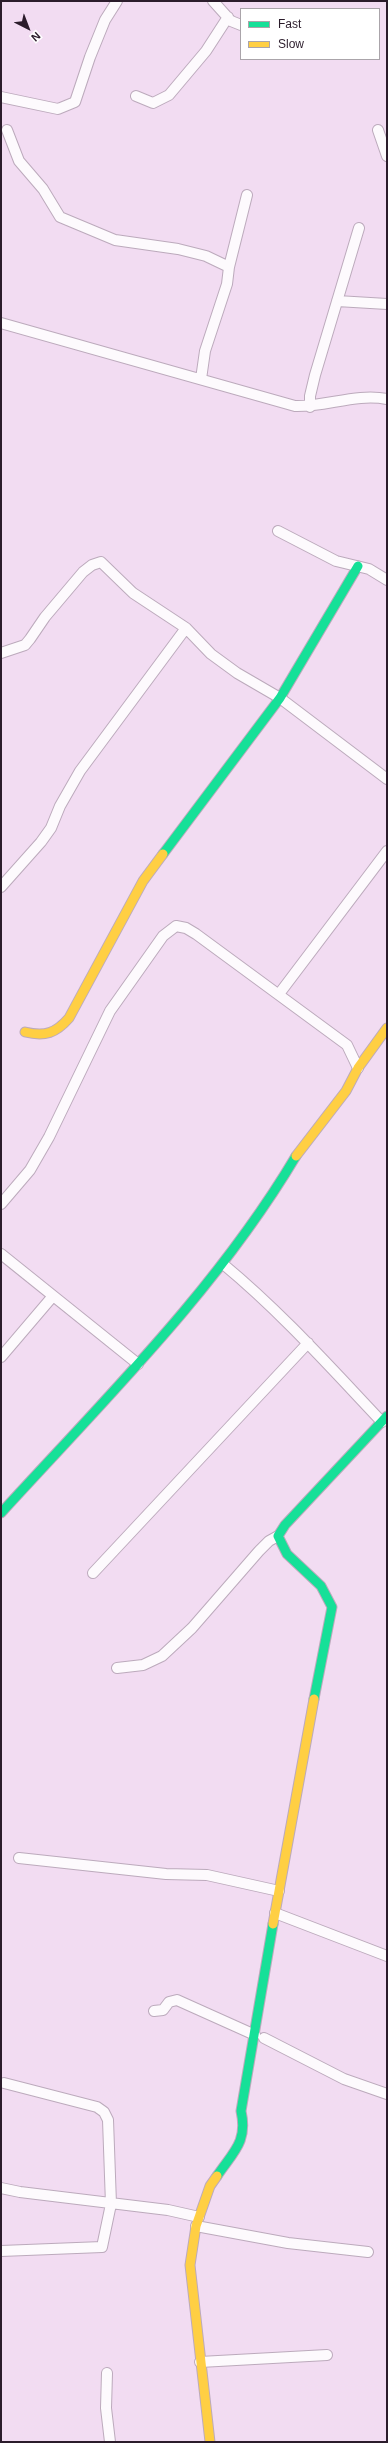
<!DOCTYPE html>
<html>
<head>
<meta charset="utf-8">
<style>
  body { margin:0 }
  #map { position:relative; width:388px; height:2443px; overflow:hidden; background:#f2dcf2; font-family:Helvetica,sans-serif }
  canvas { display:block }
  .frame { position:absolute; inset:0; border:2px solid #2b1c2b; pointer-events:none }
  .legend { position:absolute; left:240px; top:8px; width:140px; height:52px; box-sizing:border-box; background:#fff; border:1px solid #aaa4aa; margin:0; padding:5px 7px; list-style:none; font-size:12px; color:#2b1c2b }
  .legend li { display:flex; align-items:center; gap:8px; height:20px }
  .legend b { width:20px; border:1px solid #aaa4aa }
  .north { position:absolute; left:8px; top:8px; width:40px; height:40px; -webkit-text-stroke:3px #fff; paint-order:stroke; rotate:138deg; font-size:11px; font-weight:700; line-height:16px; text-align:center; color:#2b1c2b }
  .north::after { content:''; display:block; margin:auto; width:14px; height:18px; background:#2b1c2b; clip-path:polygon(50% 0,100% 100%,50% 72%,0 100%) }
</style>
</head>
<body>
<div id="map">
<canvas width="388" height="2443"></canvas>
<div class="frame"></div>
<ul class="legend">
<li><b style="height:5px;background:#16e098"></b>Fast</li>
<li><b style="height:5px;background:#ffcf43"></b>Slow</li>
</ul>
<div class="north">N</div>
</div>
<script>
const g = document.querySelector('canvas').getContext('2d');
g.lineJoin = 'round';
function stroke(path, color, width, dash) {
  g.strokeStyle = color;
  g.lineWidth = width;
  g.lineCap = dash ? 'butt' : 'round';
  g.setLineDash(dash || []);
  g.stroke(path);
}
const street = new Path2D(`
  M213 1 231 21 241 25
  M136 96 153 103 169 95 206 51 228 17
  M1 97 58 109 75 102 90 57 105 20 117 1
  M7 130 19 161 43 189 60 217 115 240 178 249 206 256 229 267
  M378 130 387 156
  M337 301 387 304
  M1 323 295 406C326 407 356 393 387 399
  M201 379 205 351 227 284 229 267 247 195
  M310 407V396L315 375 359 228
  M278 531 336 561 369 569 387 580
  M1 653 25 645 30 639 45 617 83 572 92 565 101 562 133 593 186 628 211 654 237 673 280 698 387 779
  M1 887 41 842 51 828 60 806 80 771 186 628
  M279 994 387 851
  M1 1204 30 1170 49 1137 110 1011 163 936 176 926 186 928 196 934 347 1045 358 1068
  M1 1254 138 1364
  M223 1264C281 1312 330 1367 382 1422
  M1 1357 53 1296
  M93 1573 308 1343
  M117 1668 143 1665 162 1656 192 1628 259 1551 269 1541 278 1536
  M19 1858 166 1874 207 1875 279 1891
  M275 1913 387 1956
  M154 2011 163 2010 169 2002 177 2000 255 2035
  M264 2038 344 2079 387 2094
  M1 2188 20 2192 168 2210 199 2217
  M196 2226 288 2243 368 2252
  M1 2251 102 2247 111 2204 108 2120 104 2112 97 2107 4 2083
  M200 2362 327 2355
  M107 2373 106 2408 110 2442`);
const fast = new Path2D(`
  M163 854 280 698 358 566
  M1 1513C105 1399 217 1289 296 1156
  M314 1699 332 1607 321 1586 287 1554 278 1536 285 1525 387 1416
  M217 2176C233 2152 248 2142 241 2111L273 1924`);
const slow = new Path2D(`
  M25 1032C45 1037 56 1033 69 1018L143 881 163 854
  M296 1156 346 1091 358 1068 387 1028
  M273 1924 314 1699
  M210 2442 190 2265 196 2226 210 2186 217 2176`);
stroke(street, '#bcaabc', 12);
stroke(fast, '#bcaabc', 11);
stroke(slow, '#bcaabc', 11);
stroke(street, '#fdfafd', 10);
stroke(fast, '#16e098', 9);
stroke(slow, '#ffcf43', 9);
</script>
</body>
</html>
